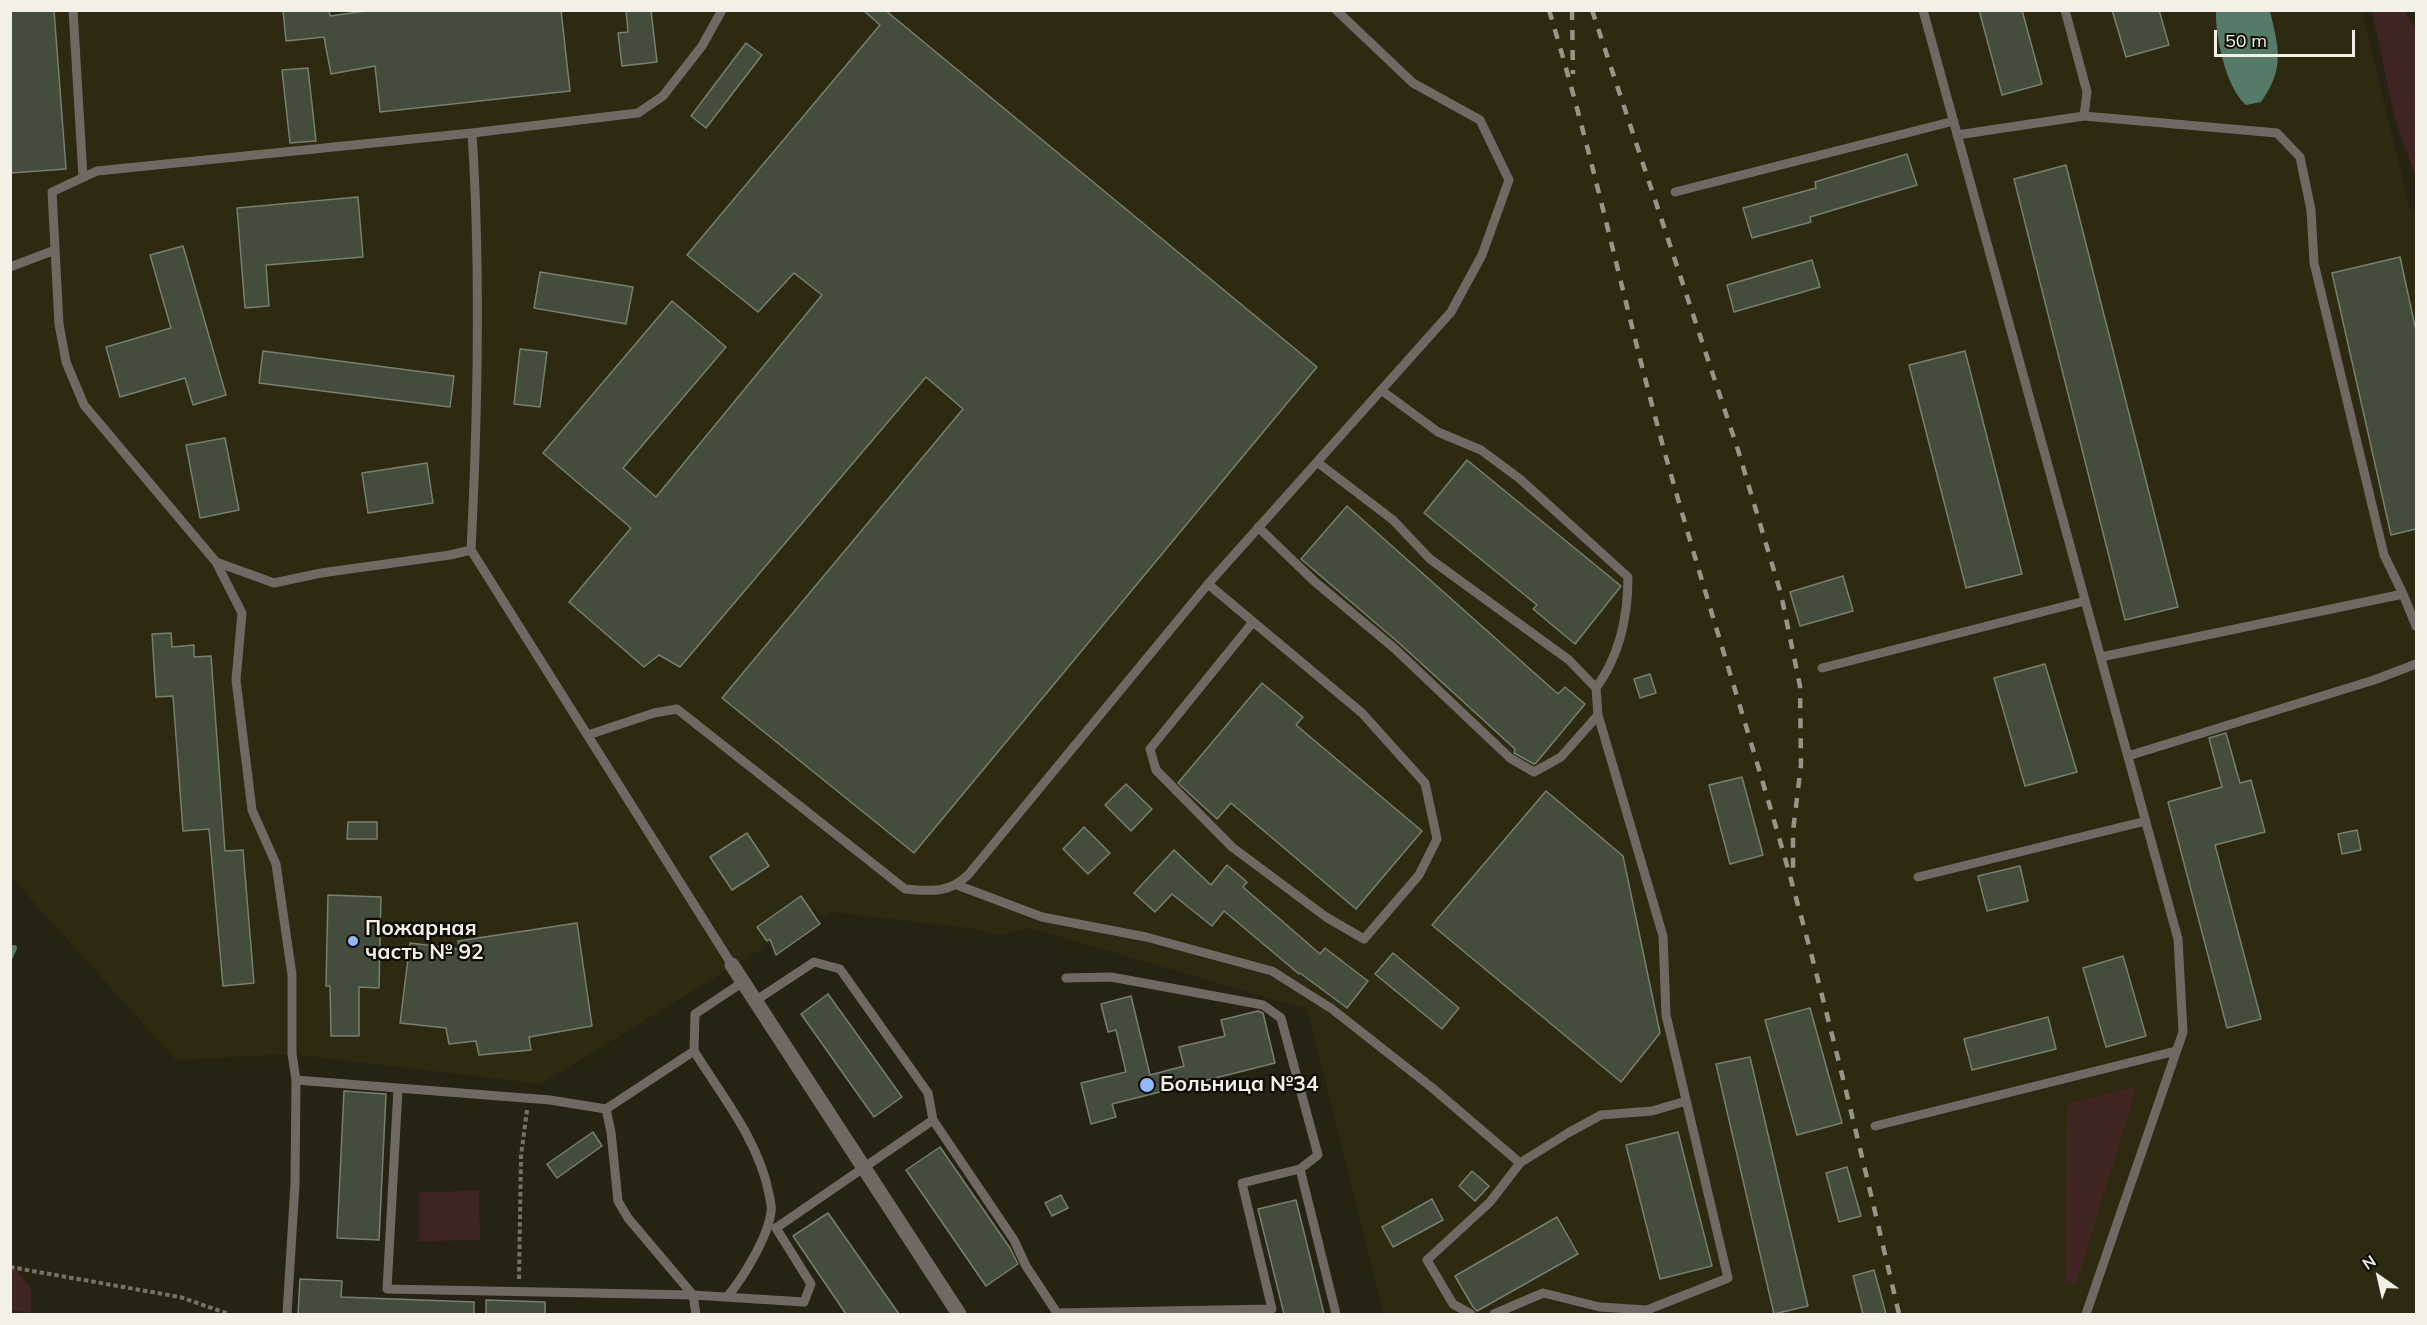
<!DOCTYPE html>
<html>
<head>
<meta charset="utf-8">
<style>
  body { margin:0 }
  #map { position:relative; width:2427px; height:1325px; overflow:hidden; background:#272313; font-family:Mulish,sans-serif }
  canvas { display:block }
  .frame { position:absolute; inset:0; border:12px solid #f3f1e6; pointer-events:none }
  .north { position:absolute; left:2349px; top:1247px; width:60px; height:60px; -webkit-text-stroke:4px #0e0d06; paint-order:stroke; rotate:326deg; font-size:16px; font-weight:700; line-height:24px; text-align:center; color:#f3f1e6 }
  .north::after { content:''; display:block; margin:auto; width:21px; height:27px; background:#f3f1e6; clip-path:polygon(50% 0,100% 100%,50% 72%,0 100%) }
  .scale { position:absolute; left:2214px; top:30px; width:141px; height:27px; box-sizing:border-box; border:3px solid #f3f1e6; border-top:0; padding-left:8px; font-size:18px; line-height:21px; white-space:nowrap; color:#f3f1e6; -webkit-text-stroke:4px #0e0d06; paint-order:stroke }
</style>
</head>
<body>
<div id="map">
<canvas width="2427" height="1325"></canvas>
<div class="frame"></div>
<div class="north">N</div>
<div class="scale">50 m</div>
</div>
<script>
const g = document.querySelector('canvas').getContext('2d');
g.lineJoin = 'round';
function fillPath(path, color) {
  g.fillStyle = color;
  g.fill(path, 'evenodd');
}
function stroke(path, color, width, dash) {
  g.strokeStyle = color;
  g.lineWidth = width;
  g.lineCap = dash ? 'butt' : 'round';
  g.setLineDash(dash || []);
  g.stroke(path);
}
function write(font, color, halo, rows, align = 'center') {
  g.font = font + ' Mulish,sans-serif';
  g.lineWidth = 4.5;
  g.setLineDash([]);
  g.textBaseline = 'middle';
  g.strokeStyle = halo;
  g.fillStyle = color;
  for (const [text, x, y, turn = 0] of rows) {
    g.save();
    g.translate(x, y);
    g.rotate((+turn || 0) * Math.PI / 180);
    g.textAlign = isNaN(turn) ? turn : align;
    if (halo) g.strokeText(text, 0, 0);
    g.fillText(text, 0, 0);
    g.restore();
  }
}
fillPath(new Path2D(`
  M10 11H2362L2410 210 2416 208V1314H1384L1307 1009 1030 928 999 935 970 928 831 912 822 917 815 909 770 939 771 943 541 1084 292 1054 176 1060 11 877Z`), '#2e2911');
fillPath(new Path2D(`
  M2372 11H2404L2416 29V179L2394 115Z
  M2137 1086 2076 1285 2065 1281 2067 1104Z
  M479 1191 480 1240 419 1241V1192Z
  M10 1261 31 1289V1313L11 1310Z`), '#3f2622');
fillPath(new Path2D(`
  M2216 11H2270C2279 49 2285 68 2261 102L2246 105C2226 88 2215 36 2216 11Z`), '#547a68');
stroke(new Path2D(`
  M10 957 14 948`), '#547a68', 6);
const building = new Path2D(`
  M10 10H54L66 169 10 173Z
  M283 10H329L330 16 373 10H561L570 91 380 112 375 66 331 74 324 37 286 41Z
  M626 10H651L657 62 622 66 618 33 628 32Z
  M863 10H885L1317 367 914 853 722 698 963 409 926 377 680 667 659 655 644 667 569 602 631 528 543 453 672 301 726 347 623 468 656 497 822 295 794 273 758 312 687 255 880 25Z
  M1979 10H2022L2042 84 2002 95Z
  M2112 10H2159L2169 45 2126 57Z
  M746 43 762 55 706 128 691 116Z
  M308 68 316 141 290 143 282 70Z
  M1907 154 1917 185 1810 217 1811 222 1752 238 1743 208 1816 188 1815 182Z
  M2066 165 2178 607 2125 620 2014 179Z
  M358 197 363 257 266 265 269 306 245 308 237 208Z
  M183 246 226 395 193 405 185 378 120 397 106 347 171 328 150 255Z
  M2400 257 2416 331V529L2391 535 2332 273Z
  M1812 260 1820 287 1734 312 1727 285Z
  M540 272 633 287 626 324 534 308Z
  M520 349 547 352 540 407 514 404Z
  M263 351 454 376 450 407 259 383Z
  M1965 351 2022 574 1966 588 1909 365Z
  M225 438 239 510 200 518 186 445Z
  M1467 460 1621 586 1575 644 1533 609 1537 605 1424 513Z
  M427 463 433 503 368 513 362 473Z
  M1347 506 1558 694 1565 687 1585 704 1536 763 1534 764 1514 753 1515 749 1399 643 1301 559Z
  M1843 576 1853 611 1800 626 1790 592Z
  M171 633 172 647 194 645V657L211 656 225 851 243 850 254 983 223 986 209 829 183 831 173 696 156 697 152 634Z
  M2045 664 2077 772 2025 786 1994 678Z
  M1650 674 1656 693 1640 698 1634 679Z
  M1262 683 1303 717 1296 725 1422 831 1356 909 1231 803 1217 819 1178 783Z
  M2226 733 2240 783 2251 780 2265 832 2215 845 2261 1019 2227 1028 2168 802 2222 787 2209 738Z
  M1742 777 1763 855 1730 864 1709 785Z
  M1126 784 1152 809 1131 831 1105 805Z
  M1546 791 1623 856 1660 1033 1621 1082 1432 925Z
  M348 822H377V839H347Z
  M1084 827 1110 853 1088 874 1063 849Z
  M2357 830 2361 850 2342 854 2338 834Z
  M747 833 769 866 732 890 710 857Z
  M1174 850 1211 885 1227 865 1247 882 1243 887 1320 954 1325 948 1368 981 1347 1008 1300 973 1299 974 1224 911 1212 926 1172 894 1155 912 1134 893Z
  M2020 866 2028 901 1987 911 1978 876Z
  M328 895 381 897 379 988 359 987V1036H331L330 986H326Z
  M801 896 820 924 776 955 770 939 767 941 757 927Z
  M577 923 592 1026 529 1037 531 1050 479 1055 476 1041 449 1044 446 1028 400 1023 410 943 459 949 458 941Z
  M1393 953 1459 1008 1442 1029 1375 974Z
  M2123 956 2146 1036 2106 1047 2083 968Z
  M828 994 902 1097 874 1117 801 1014Z
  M1131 996 1150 1075 1184 1066 1179 1047 1225 1036 1221 1020 1258 1011 1263 1013 1275 1063 1112 1104 1116 1117 1091 1124 1081 1083 1126 1072 1116 1030 1108 1032 1101 1004Z
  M1810 1008 1842 1123 1797 1135 1765 1020Z
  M2048 1017 2056 1049 1972 1070 1964 1039Z
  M1750 1057 1808 1306 1774 1314 1716 1064Z
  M344 1091 386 1094 379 1240 337 1238Z
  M593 1132 602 1146 557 1178 547 1164Z
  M1678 1132 1712 1266 1660 1279 1626 1145Z
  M940 1147 1010 1248 1018 1264 986 1286 906 1170Z
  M1847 1167 1861 1216 1839 1222 1826 1173Z
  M1472 1171 1489 1186 1475 1201 1459 1186Z
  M1061 1195 1068 1208 1052 1216 1045 1203Z
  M1432 1199 1443 1220 1393 1247 1382 1227Z
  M1296 1200 1324 1314H1284L1258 1209Z
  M828 1213 899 1314H846L793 1236Z
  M1557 1217 1578 1254 1477 1311 1473 1307 1455 1276Z
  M1874 1270 1886 1314H1863L1853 1276Z
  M300 1279 342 1281 341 1297 474 1302V1314H298Z
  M486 1300 545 1302V1314H486Z`);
fillPath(building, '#444c3c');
stroke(building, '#76806e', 1.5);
stroke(new Path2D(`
  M10 1267 180 1297 229 1314
  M519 1279 521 1156 527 1110`), '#767264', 4, [4.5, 3]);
stroke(new Path2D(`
  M73 10 83 177
  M722 10 702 46 663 96 638 113 472 133 97 171 52 192 59 324 66 362 84 405 216 562 274 583 321 573 450 555 471 550 732 965
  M1923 10 2178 939 2183 1032 2086 1314
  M2084 116 2277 133 2300 157 2311 210 2314 263 2384 555 2403 594 2101 657
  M1957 135 2084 116 2087 92 2065 10
  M1675 192 1954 121
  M10 267 55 250
  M1381 390 1438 432 1481 450 1520 479 1628 577C1628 617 1620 655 1596 688
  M1317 462 1393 520 1430 559 1569 660 1596 688 1598 715
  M1258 527 1314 581 1394 648 1510 758 1534 772 1561 757 1598 715 1663 936 1666 1015 1728 1278 1647 1310 1600 1307 1543 1293 1494 1314
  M471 550C478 411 481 272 472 133
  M216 562 242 613 236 680 252 810 276 864 292 975V1054L296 1080 295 1184 287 1314
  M1208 584 1362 713 1425 783 1437 839 1419 875 1364 939 1326 917 1232 847 1156 770 1150 749 1253 622
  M2403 594 2416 626
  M1822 668 2085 601
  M588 735 654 713 677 709 905 889C931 891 948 894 968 875L1208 584 1451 312 1482 255 1509 180 1480 120 1413 83 1336 10
  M2128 756 2374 680 2416 664
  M1918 877 2146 821
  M957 885 1042 917 1146 937 1272 971 1332 1009 1430 1086 1520 1163
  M1066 978 1111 977 1263 1005 1281 1018 1318 1155 1300 1169
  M755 1001 814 962 840 969 928 1093 933 1120
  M694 1051C722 1096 759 1141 769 1194 770 1199 772 1206 771 1212 768 1237 743 1278 727 1297
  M296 1080 550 1100 606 1109 694 1051 695 1014 743 982
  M398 1089 387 1289 693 1295 804 1302 811 1284 776 1228 933 1120 1014 1240 1026 1266 1057 1313 1272 1309 1242 1183 1300 1169 1336 1314
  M606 1109 611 1132 618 1201 628 1218 693 1295 696 1314
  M1875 1126 2176 1051
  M1471 1314 1453 1304 1427 1260 1490 1202 1520 1163 1568 1133 1601 1115 1652 1111 1686 1101`), '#706963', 9);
stroke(new Path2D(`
  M732 965 959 1314`), '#706963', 15);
stroke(new Path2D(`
  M1549 10C1594 158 1625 309 1666 457 1702 585 1743 713 1780 841 1825 997 1862 1156 1899 1314
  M1572 10 1573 74
  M1592 10 1738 450 1781 594 1800 686 1801 765 1793 831V869`), '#989588', 4.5, [10, 10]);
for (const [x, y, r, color] of [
  [353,941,6,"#91b8fd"],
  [1147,1085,8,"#91b8fd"]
]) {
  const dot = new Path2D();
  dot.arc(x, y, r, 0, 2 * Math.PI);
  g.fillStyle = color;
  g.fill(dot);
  stroke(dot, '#0e0d06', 2);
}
write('bold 21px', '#f3f1e6', '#0e0d06', [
  ["Пожарная",365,929],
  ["часть № 92",365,953],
  ["Больница №34",1160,1085]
], 'left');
</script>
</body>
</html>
